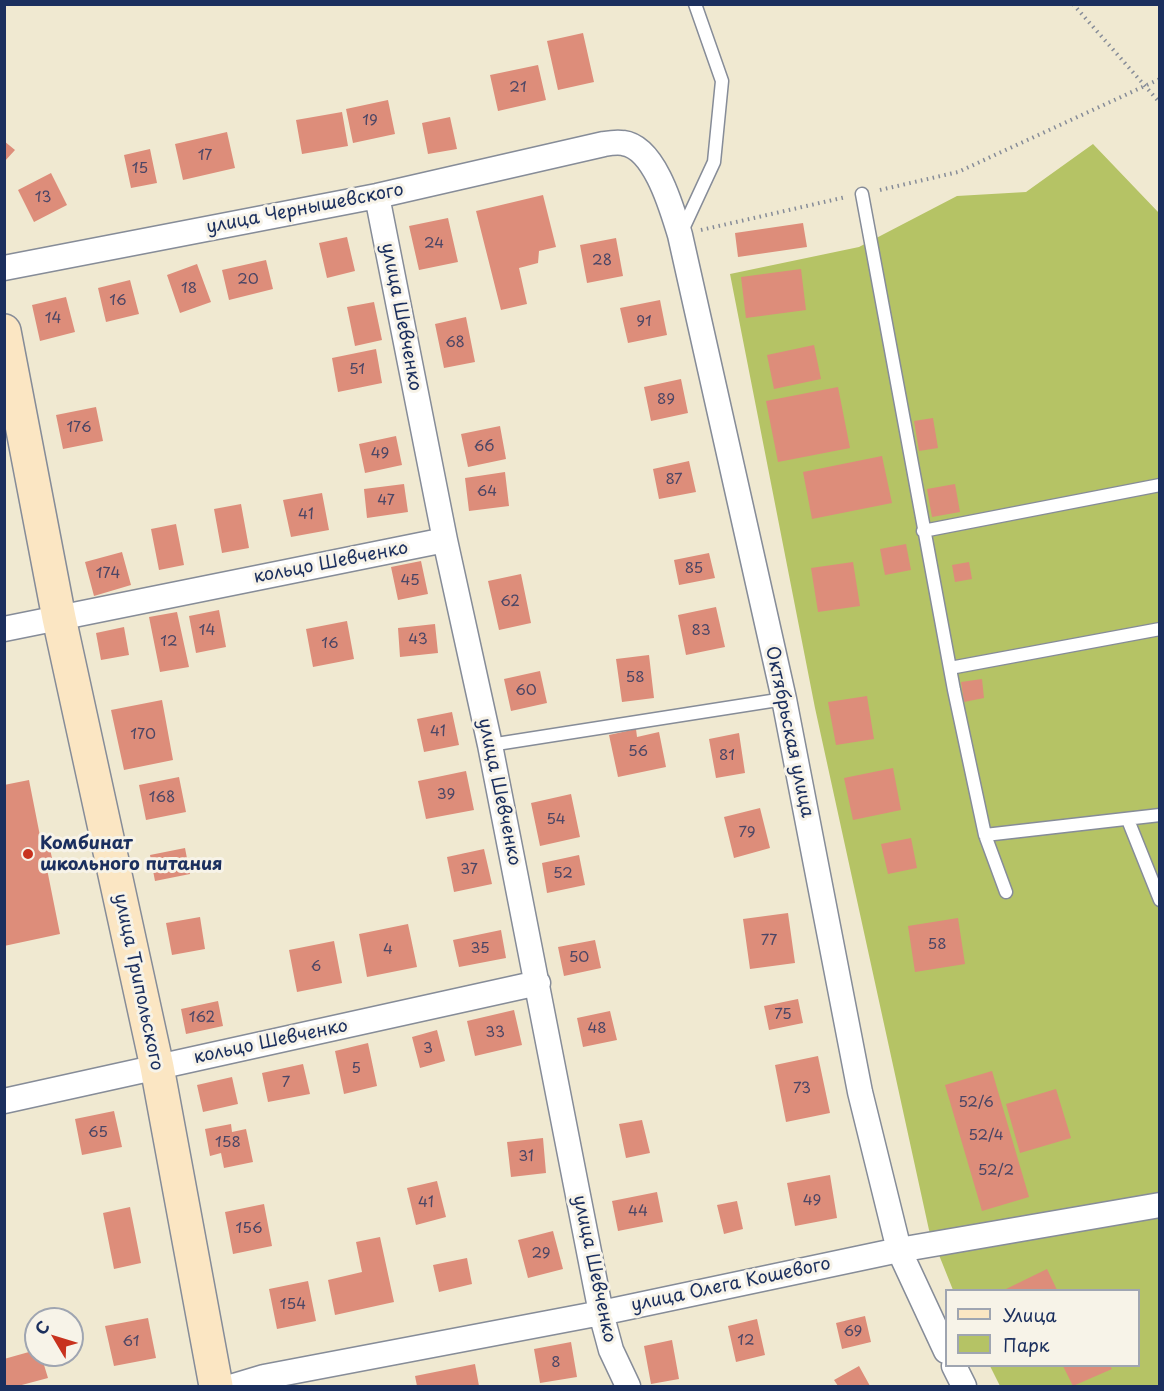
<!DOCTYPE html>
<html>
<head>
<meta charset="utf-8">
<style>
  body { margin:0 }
  #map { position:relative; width:1164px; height:1391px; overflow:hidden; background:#f0e9d1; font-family:"Playpen Sans",sans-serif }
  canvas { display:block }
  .frame { position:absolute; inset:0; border:6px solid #1b2f5e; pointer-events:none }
  .legend { position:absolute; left:945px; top:1289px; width:195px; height:78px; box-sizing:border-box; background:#f7f3e8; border:2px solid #9fa5b1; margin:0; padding:8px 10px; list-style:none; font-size:18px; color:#1b2f5e }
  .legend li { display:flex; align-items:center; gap:12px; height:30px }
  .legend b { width:30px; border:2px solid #9fa5b1 }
  .north { position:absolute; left:24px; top:1307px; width:60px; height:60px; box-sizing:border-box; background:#f7f3e8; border:2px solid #9fa5b1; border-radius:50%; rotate:308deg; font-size:16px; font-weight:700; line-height:24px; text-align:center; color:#1b2f5e }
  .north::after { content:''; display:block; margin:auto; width:21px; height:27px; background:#c8321e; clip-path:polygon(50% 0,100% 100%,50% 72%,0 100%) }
</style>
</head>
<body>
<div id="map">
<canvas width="1164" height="1391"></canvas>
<div class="frame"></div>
<ul class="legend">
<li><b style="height:8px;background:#fbe6c3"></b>Улица</li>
<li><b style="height:16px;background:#b5c365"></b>Парк</li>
</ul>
<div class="north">С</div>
</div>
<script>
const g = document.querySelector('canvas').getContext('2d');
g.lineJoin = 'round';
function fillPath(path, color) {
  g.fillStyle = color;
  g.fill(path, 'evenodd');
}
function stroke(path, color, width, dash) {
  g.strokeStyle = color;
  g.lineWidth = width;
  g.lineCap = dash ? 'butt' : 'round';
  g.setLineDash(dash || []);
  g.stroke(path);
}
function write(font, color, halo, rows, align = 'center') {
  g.font = font + ' "Playpen Sans",sans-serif';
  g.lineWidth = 6;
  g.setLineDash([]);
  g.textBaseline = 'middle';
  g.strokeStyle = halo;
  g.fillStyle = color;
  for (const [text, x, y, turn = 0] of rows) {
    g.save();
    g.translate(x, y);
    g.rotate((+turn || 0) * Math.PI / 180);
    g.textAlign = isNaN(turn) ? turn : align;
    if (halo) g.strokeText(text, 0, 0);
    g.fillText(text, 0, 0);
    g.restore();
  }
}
fillPath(new Path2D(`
  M1093 144 1159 213V1386H1000L990 1366H1138V1290H953L929 1230 815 708 730 274 859 247 957 196 1026 192Z`), '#b5c365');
fillPath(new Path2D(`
  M583 33 594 82 558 90 547 41Z
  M538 65 546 100 498 111 490 75Z
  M388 100 395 134 353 143 346 109Z
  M342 112 348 146 302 154 296 120Z
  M450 117 457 149 428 154 422 123Z
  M227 132 235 168 183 180 175 144Z
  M4 141 15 150 4 162Z
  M150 149 157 183 131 188 124 155Z
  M51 173 67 205 34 222 18 190Z
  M543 195 556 247 539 251 538 263 519 268 527 304 501 310 476 211Z
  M448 218 458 262 419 270 409 226Z
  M803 223 807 247 738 257 735 233Z
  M347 237 355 271 327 278 319 243Z
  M616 238 623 276 587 283 580 245Z
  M266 260 273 289 229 300 222 270Z
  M197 264 211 302 180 313 167 275Z
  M801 269 806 310 746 318 741 277Z
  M130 280 139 314 106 322 98 288Z
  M66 297 75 332 40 341 32 305Z
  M660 300 667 335 628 343 620 308Z
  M374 302 382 340 355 346 347 307Z
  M466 317 475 362 444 368 435 324Z
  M814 345 821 379 774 389 767 355Z
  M376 349 382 383 338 392 332 358Z
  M681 379 688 413 651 421 644 387Z
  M838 387 850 448 778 462 766 401Z
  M96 407 103 441 63 449 56 415Z
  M933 418 938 448 919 451 914 421Z
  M500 426 506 459 468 467 461 434Z
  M396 436 402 465 365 473 359 444Z
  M882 456 892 503 812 519 803 472Z
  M689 461 696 492 659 499 653 469Z
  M505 472 509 506 469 511 465 478Z
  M404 484 408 512 367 518 364 489Z
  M955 484 960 512 932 517 927 489Z
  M322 493 329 530 291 537 283 500Z
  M241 504 249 548 222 553 214 509Z
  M176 524 184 565 159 570 151 529Z
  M906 544 911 570 885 575 880 549Z
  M122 552 131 585 94 596 85 562Z
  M709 553 715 578 679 585 674 560Z
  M421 561 428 594 398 600 391 567Z
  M853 562 860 606 818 612 811 568Z
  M969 562 972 579 955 582 952 565Z
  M521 574 531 623 499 630 488 581Z
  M716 607 725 647 686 655 678 615Z
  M219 610 226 647 196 653 189 616Z
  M177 612 189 667 160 672 149 617Z
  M347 621 354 659 313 667 306 629Z
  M435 624 438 653 400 657 398 628Z
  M124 627 129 655 101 660 96 633Z
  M649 655 654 698 622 702 616 659Z
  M540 671 547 703 511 711 504 679Z
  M982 679 984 698 964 702 961 682Z
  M867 696 874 739 836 745 828 702Z
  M162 700 173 760 124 770 111 710Z
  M452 712 459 745 424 752 417 719Z
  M636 729 637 737 659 732 666 767 618 777 609 735Z
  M739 733 745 773 716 778 709 739Z
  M893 768 901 810 853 820 844 778Z
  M466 771 474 810 426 819 418 781Z
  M179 777 186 812 146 820 139 785Z
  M29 780 41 841 48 840 54 867 47 869 60 934 4 946V785Z
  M571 794 580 837 540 846 531 803Z
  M760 808 770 848 734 858 724 817Z
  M911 838 917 868 888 874 881 844Z
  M185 848 190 874 155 881 150 855Z
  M484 849 492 884 454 892 447 857Z
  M579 855 585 885 547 893 542 863Z
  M788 913 795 963 750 969 743 919Z
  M200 917 205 949 172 955 166 923Z
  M958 918 965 964 915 972 908 926Z
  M408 924 417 967 367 977 359 934Z
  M501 930 506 958 459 967 453 940Z
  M595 940 601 968 564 976 558 947Z
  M334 941 342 983 297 992 289 950Z
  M798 999 803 1023 769 1030 764 1006Z
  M218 1001 223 1026 186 1034 181 1009Z
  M514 1010 522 1045 475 1056 467 1021Z
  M610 1011 617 1040 583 1047 577 1018Z
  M437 1030 445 1061 420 1068 412 1037Z
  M368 1043 377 1086 344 1094 335 1051Z
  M818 1056 830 1113 786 1122 775 1065Z
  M303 1064 310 1094 268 1102 262 1073Z
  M992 1071 1029 1197 982 1211 945 1085Z
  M232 1077 238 1104 203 1112 197 1085Z
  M1056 1089 1071 1138 1020 1153 1006 1104Z
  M114 1111 122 1147 82 1155 75 1119Z
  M642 1120 650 1153 626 1158 619 1124Z
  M231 1124 232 1132 246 1129 253 1162 224 1168 221 1153 210 1156 205 1129Z
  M543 1138 546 1173 511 1177 507 1142Z
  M830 1175 837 1218 795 1226 787 1183Z
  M437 1181 446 1217 416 1225 407 1188Z
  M657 1192 663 1222 618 1231 612 1201Z
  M737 1201 743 1229 724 1234 717 1205Z
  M264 1204 272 1246 233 1254 225 1212Z
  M130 1207 141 1263 114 1269 103 1213Z
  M553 1231 563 1269 528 1278 518 1240Z
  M380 1237 394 1302 335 1315 328 1280 362 1272 356 1242Z
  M467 1258 472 1284 439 1292 433 1265Z
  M1047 1269 1057 1290H1004Z
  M308 1281 316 1321 277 1329 269 1289Z
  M865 1316 871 1342 842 1349 836 1323Z
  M148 1318 156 1358 114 1366 105 1326Z
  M757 1319 765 1355 736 1362 728 1326Z
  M672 1340 679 1379 651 1384 644 1346Z
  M571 1342 577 1377 540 1383 534 1349Z
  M36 1350V1355H41L48 1378 18 1386H4V1359Z
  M475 1364 479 1386H417L415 1376Z
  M859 1366 870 1386H838L834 1380Z
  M1063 1366H1110L1112 1369 1073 1386Z`), '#dd8d7a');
const lane = new Path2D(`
  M862 194 954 690 985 835 1006 892
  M682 231 714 162 722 81 695 4
  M923 531 1160 485
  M950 668 1160 629
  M490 745 784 699
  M1128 820 1160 900
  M985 835 1160 815`);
const street = new Path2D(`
  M377 196 445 540 490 745 601 1313 611 1350 628 1386
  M4 268 377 196 604 144C610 143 617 142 623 143 655 147 672 209 680 235L784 699 860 1092 899 1250 946 1351
  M4 629 445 540
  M4 1101 538 983
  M954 1366 964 1386
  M234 1386 264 1377 601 1313 899 1250 1160 1205`);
const secondary = new Path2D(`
  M4 331 59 618 157 1067 216 1386`);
stroke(lane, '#868c98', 15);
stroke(street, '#868c98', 27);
stroke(secondary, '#868c98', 36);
stroke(new Path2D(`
  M1073 4 1160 103
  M880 190 958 172 1160 79
  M701 230 846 197`), '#868c98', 4, [1.5, 4.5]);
stroke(lane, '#fff', 12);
stroke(street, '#fff', 24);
stroke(secondary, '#fbe6c3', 33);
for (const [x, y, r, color] of [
  [28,854,6,"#c8321e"]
]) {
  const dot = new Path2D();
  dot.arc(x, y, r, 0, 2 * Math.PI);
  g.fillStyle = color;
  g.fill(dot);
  stroke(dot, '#f7f3e8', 2);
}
write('15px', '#4c4665', null, [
  ["21",518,88],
  ["19",370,121],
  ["17",205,156],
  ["15",140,169],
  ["13",43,198],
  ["24",434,244],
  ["28",602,261],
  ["20",248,280],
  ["18",189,289],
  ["16",118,301],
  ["14",53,319],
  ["91",644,322],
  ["68",455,343],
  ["51",357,370],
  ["89",666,400],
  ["176",79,428],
  ["66",484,447],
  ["49",380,454],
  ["87",674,480],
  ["64",487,492],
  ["47",386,501],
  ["41",306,515],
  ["85",694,569],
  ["174",108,574],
  ["45",410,581],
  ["62",510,602],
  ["14",207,631],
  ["83",701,631],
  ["43",418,640],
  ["12",169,642],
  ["16",330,644],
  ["58",635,678],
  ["60",526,691],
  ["41",438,732],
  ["170",143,735],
  ["56",638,752],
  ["81",727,756],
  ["39",446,795],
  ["168",162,798],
  ["54",556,820],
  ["79",747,833],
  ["37",469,870],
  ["52",563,874],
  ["77",769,941],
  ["58",937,945],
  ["35",480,949],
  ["4",388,950],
  ["50",579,958],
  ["6",316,967],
  ["75",783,1015],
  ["162",202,1018],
  ["48",597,1029],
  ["33",495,1033],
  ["3",428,1049],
  ["5",356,1069],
  ["7",286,1083],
  ["73",802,1089],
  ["52/6",976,1103],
  ["65",98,1133],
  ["52/4",986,1136],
  ["158",228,1143],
  ["31",526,1157],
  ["52/2",996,1171],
  ["49",812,1201],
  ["41",426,1203],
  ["44",638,1212],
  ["156",249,1229],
  ["29",541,1254],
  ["154",293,1305],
  ["69",853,1332],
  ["12",746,1341],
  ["61",131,1342],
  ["8",556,1363]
]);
write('18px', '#1b2f5e', '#f7f3e8', [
  ["улица Чернышевского",305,209,-11],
  ["улица Шевченко",401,317,79],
  ["кольцо Шевченко",331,563,-11],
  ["Октябрьская улица",789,732,78],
  ["улица Шевченко",499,792,78],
  ["улица Трипольского",138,982,78],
  ["кольцо Шевченко",271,1042,-12],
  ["улица Шевченко",594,1269,78],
  ["улица Олега Кошевого",731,1285,-12]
]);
write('bold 18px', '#1b2f5e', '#f7f3e8', [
  ["Комбинат",40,844],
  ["школьного питания",40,865]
], 'left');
</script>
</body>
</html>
